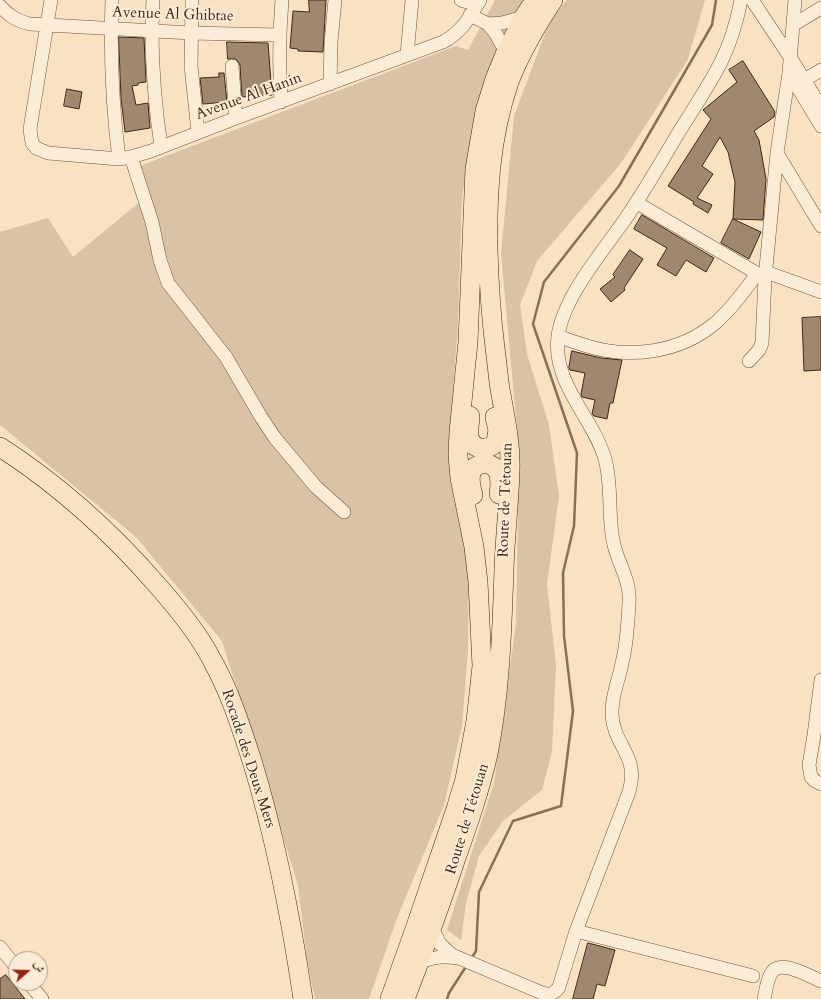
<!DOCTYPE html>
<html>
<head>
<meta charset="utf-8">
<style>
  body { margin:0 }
  #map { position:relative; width:821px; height:999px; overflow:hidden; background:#f9e2c2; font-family:Cardo,Amiri,serif }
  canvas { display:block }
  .north { position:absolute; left:8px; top:951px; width:40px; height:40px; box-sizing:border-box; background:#fbecd7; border:1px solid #af9d8a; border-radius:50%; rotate:70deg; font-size:11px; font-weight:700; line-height:16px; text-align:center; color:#3e2716 }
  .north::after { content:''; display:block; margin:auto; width:14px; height:18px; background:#8f2418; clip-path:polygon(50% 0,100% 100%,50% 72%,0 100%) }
</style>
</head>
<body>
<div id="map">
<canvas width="821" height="999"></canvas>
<div class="north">ش</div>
</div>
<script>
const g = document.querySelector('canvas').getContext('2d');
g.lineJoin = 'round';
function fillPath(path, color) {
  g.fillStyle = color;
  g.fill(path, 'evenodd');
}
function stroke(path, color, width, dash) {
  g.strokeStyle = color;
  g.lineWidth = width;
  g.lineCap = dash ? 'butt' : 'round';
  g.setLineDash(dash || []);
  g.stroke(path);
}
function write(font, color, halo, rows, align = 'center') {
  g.font = font + ' Cardo,serif';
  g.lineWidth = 4;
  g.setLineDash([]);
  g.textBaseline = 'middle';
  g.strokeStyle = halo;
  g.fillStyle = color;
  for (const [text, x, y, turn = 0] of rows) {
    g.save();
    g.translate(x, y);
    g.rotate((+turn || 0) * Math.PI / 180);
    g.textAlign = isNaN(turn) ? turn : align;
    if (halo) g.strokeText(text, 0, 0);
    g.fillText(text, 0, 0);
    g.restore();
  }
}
fillPath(new Path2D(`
  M495 0H526L476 109 462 197 458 322 449 448 469 565 468 649 462 726 444 805 397 918 369 999H315L307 961 298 885 222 641 136 537 0 425V232L48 218 73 257 142 200 137 167 456 46 468 50Z
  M567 0H705L688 59 622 162 537 261 520 305 527 354 549 425 559 496 547 584 556 666 552 752 542 790 503 821 479 856 466 903 461 940 447 930 494 783 516 624 519 450 501 254 514 116 550 20Z`), '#d9c2a5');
stroke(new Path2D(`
  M471 959 476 951 479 892 513 821 561 806 573 711 564 636 563 573 574 526 577 453 533 324 544 282 619 186 712 25 716 0
  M447 999 449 993 467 965`), '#88715a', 2.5);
const building = new Path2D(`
  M309 0H326L323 52 298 51V49L290 48 293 11 309 12Z
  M119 37 144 38 146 82 138 83V85L132 86 136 105 148 103 150 128 125 132 121 98Z
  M227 42 268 43 272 95 242 97 240 65 236 59H228Z
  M743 61 775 112 774 117 754 131 759 140 766 179 763 220 733 219 735 182 728 152 720 137 702 166 713 174 697 198 712 205 708 213 693 204 694 202 668 186 711 119 703 110 737 82 729 70Z
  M219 73H224L227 102 203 104 200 78 219 77Z
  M67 89 82 92 79 109 64 106Z
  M642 215 714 258 706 272 686 260 676 276 657 265 667 248 634 229Z
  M733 219 761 232 749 259 721 243Z
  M630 250 643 259 624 288 625 290 611 302 600 289 615 277 613 275Z
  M821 317V370L804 371 802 318Z
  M572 351 601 358 622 360 613 403H610L607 419 594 416 592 414 595 400 582 397 581 394 585 373 570 370 569 368Z
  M588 943 615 950 605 986 597 984 593 999H573Z
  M6 975 25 999H0V979Z`);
fillPath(building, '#9f886f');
stroke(building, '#3e2716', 1);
const minor = new Path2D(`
  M51 0 30 129 32 143 36 148 48 153 119 159 131 157 151 151 236 118 443 42C462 32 469 18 480 0
  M112 0C110 55 112 104 119 159
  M153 0C150 49 154 98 161 147
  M192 0 191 66 198 132
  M461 0 477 5
  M752 0 790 57 821 107
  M0 6C9 16 17 21 30 24L191 33 279 35
  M470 15 488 24 496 34 506 52
  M488 24 502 23 524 17
  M793 25 821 8
  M407 55 412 0
  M232 66 236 118
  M789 73 821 126
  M804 80 821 70
  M330 84 331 42 335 0
  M281 102C279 67 279 35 282 0
  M777 153 821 226
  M131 157 152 222 160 260 168 283 226 357 261 417 275 438 316 487 344 512
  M637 203 765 278
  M766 272 821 292
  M558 336C568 340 577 343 587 346 629 359 679 353 714 324 731 310 744 291 757 274
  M749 361 759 350 762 343 765 278 777 153 789 73 795 0
  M821 680 814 735 809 765 811 777 815 781 821 784
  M432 928 440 944 452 955 542 993C550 995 555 994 559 987L576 931 629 792C640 755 613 746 612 714 611 697 619 680 622 663 627 644 628 623 629 603 631 582 619 565 614 545 607 517 613 488 605 459 593 417 552 384 558 336 563 298 602 252 624 221 644 192 661 162 679 132 693 109 709 86 721 62 731 42 737 21 741 0
  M576 931 753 976
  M0 947 16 967
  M419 963C431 957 444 956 457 958
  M29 983 42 999
  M764 999C766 991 767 978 772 972 781 959 809 976 821 981`);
const highway = new Path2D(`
  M470 416C470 422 468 429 469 436 471 450 488 452 496 442L498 430 495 417
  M0 447C59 485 112 533 158 586 178 609 198 633 212 660 230 692 241 727 252 761 276 839 291 918 303 999
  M473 495C471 488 469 480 471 473 475 461 493 461 498 472 501 479 500 487 499 494
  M390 999 415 929 456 809 465 779 476 721 482 666 478 582 474 547 460 478 458 455 459 432 468 342 475 169 485 111 495 79 506 52 524 17 535 0
  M405 999C423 952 440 906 456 858 468 824 480 790 488 754 500 693 502 632 504 569 505 537 509 504 510 471 511 443 505 417 500 389 498 376 497 362 495 348 491 316 489 283 488 250 487 192 490 138 509 82 520 53 536 26 553 0`);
stroke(minor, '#6d5641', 14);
stroke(highway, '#3e2716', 20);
stroke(minor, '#fbecd7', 13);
stroke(highway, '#f9e2c2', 19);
write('15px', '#3e2716', '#fbecd7', [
  ["Avenue Al Ghibtae",173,15,2],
  ["Avenue Al Hanin",249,97,-20],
  ["Route de Tétouan",506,500,-88],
  ["Rocade des Deux Mers",248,759,72],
  ["Route de Tétouan",468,819,-73]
]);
</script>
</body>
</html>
